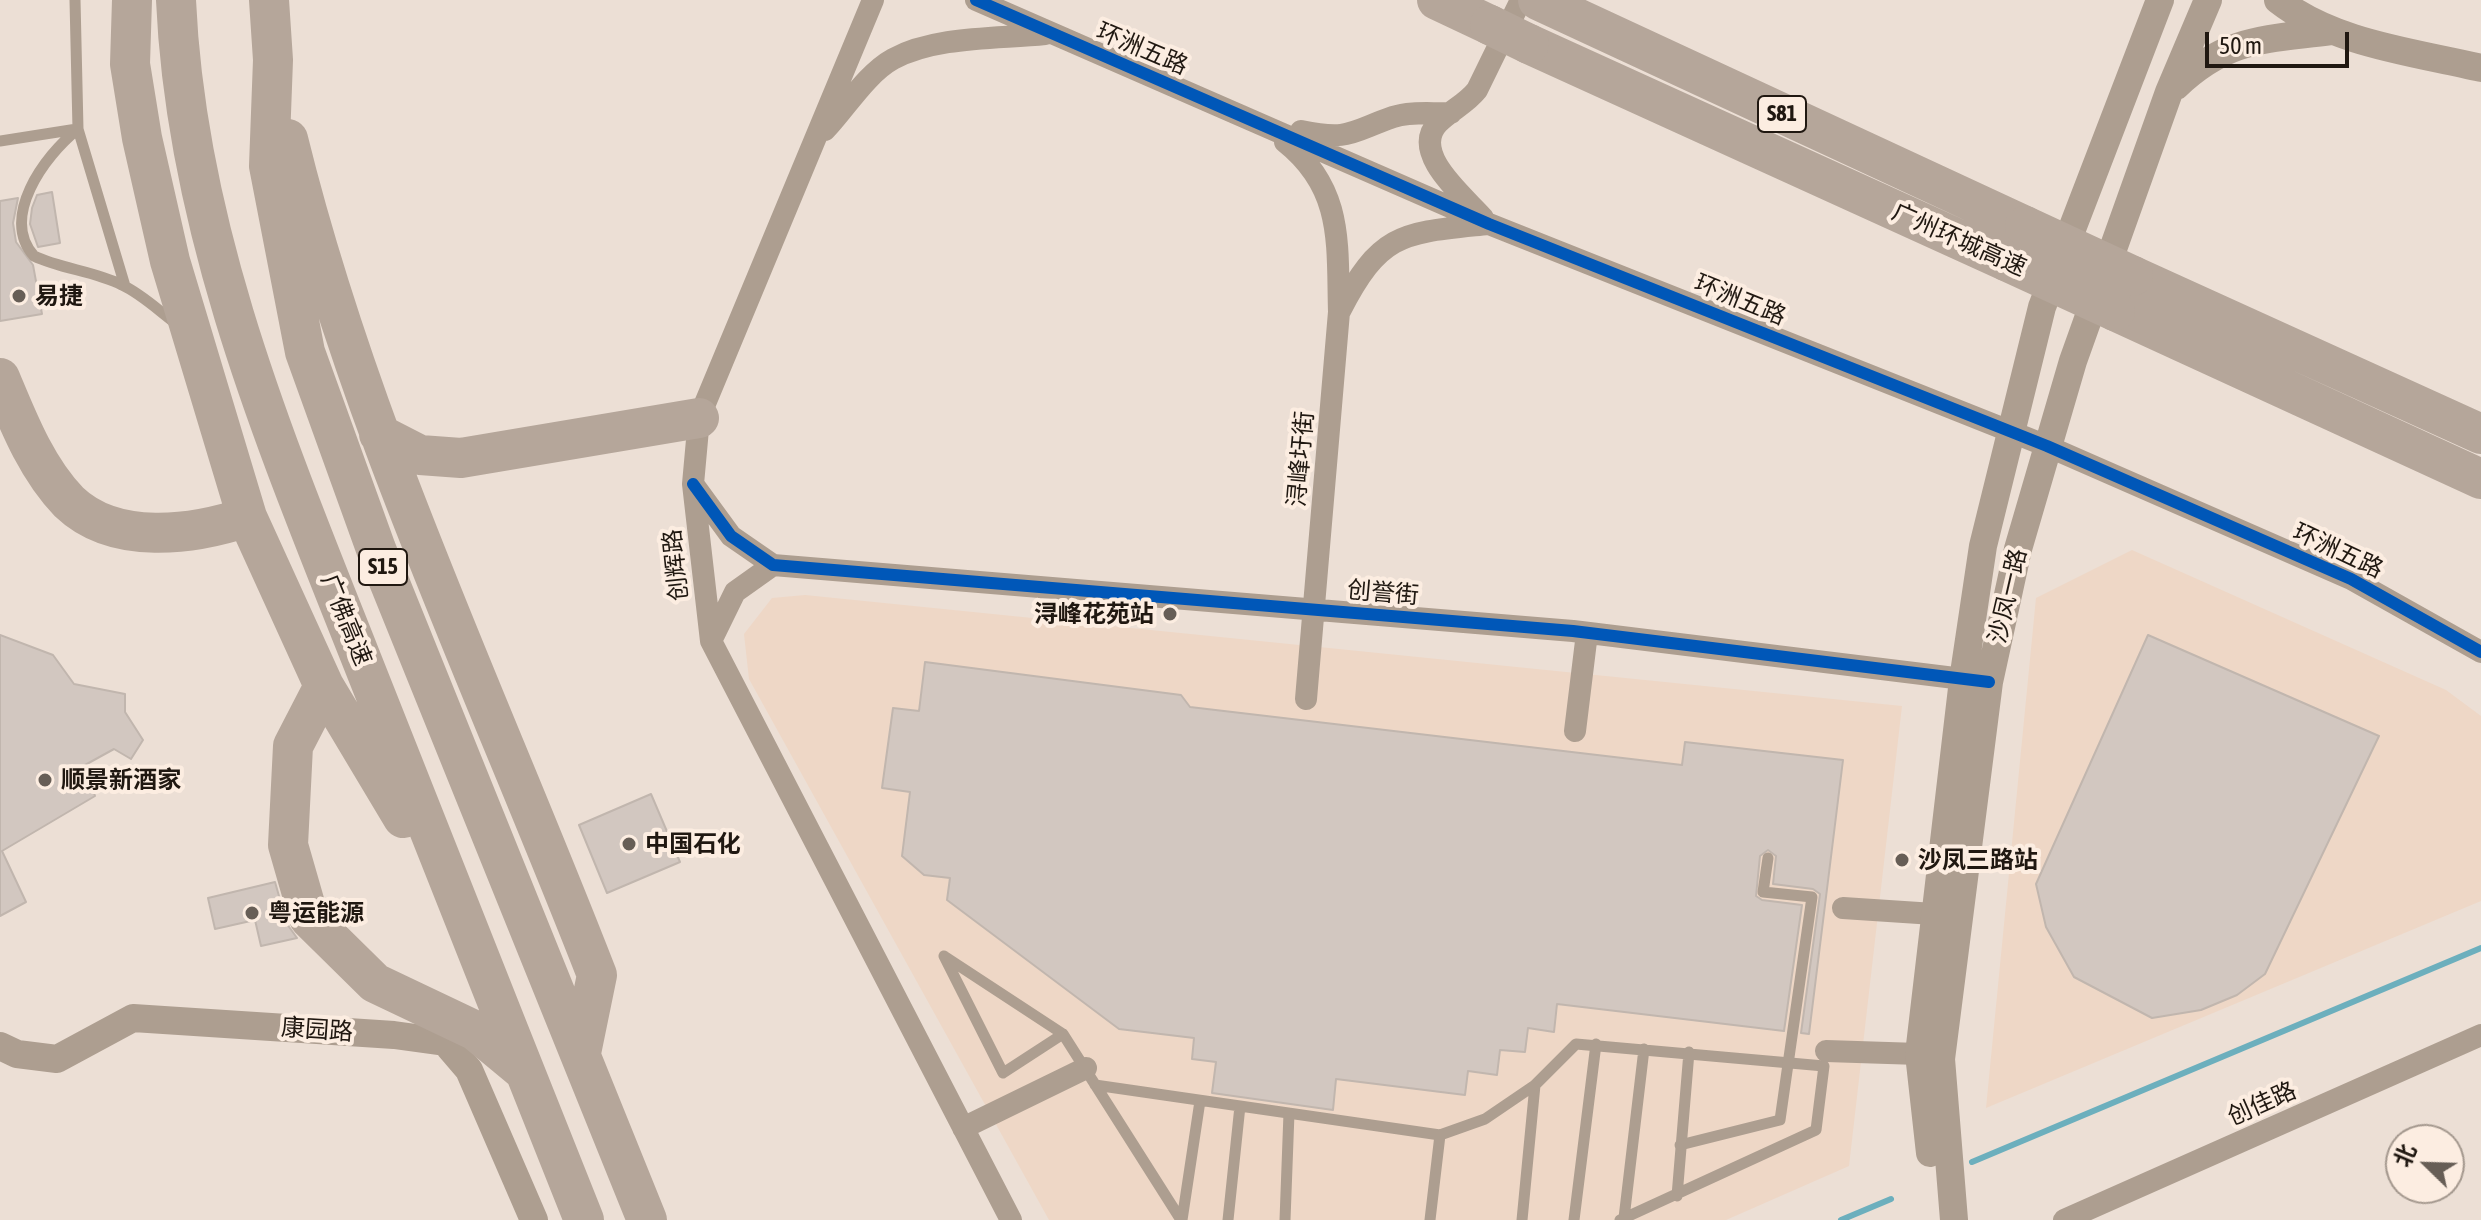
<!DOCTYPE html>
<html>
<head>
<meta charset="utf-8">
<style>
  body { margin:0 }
  #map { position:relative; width:2481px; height:1220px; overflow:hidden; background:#ecdfd5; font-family:"Asap Condensed","Noto Sans SC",sans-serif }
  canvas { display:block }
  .north { position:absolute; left:2385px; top:1124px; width:80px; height:80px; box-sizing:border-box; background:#fcede1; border:2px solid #a4988e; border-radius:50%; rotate:293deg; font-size:22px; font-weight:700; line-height:32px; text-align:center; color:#201811 }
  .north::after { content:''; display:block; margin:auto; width:28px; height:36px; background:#675e56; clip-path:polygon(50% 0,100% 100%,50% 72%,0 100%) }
  .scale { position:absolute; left:2205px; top:32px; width:144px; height:36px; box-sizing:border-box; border:4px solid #201811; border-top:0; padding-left:10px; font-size:24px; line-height:28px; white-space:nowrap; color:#201811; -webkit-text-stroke:6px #fcede1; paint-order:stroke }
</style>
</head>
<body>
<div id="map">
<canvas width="2481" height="1220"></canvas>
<div class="north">北</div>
<div class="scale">50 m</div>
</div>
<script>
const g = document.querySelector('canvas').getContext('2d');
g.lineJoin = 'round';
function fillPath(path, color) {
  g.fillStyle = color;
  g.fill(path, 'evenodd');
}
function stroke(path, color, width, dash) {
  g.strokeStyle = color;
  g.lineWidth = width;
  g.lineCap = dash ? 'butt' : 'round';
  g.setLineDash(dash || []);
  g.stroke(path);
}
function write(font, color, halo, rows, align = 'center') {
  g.font = font + ' "Asap Condensed","Noto Sans SC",sans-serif';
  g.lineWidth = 8;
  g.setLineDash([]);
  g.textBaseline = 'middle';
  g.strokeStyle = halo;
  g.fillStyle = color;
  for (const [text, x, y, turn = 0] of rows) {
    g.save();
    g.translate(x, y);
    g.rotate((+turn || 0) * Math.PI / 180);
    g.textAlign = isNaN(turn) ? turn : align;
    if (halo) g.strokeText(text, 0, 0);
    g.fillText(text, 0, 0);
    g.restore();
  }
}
fillPath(new Path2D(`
  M2132 550 2446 690 2481 716V901L1986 1108 2036 598Z
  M805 595 1902 706 1849 1166 1726 1220H1049L749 679 744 634 772 598Z`), '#eed7c6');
stroke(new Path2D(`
  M1972 1162 2481 948
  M1841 1220 1891 1199`), '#6cafbd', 6);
const building = new Path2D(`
  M52 192 60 243 38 247 30 224 32 208 37 195Z
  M18 198 13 223 16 242 33 265 42 314 0 321V201Z
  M0 635 53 655 74 684 125 694V712L143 740 131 759 114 749 85 765 95 796 2 851 26 902 0 916Z
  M2148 635 2379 736 2265 974 2237 995 2201 1010 2152 1018 2074 977 2046 927 2036 884Z
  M925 662 1181 695 1190 707 1682 765 1685 742 1843 760 1809 1034 1801 1033 1820 894 1813 889 1773 884 1776 856 1768 850 1760 856 1756 896 1762 900 1802 905 1784 1031 1557 1004 1554 1032 1528 1028 1525 1052 1500 1050 1497 1075 1468 1071 1465 1095 1336 1079 1333 1110 1212 1093 1216 1062 1192 1059 1194 1038 1119 1029 947 900 950 878 924 875 902 856 910 792 882 788 893 708 919 711Z
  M651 794 680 862 607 893 579 825Z
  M275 882 287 924 297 938 261 946 255 920 215 929 208 898Z`);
fillPath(building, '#d2c7c0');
stroke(building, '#c1b6ae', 2);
stroke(new Path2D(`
  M75 0 78 129 125 286
  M78 129C43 157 0 218 34 256 61 269 94 271 122 285 142 294 160 312 178 325
  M0 141 77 129
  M944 956 1063 1034 1181 1220
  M944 956 1003 1073 1063 1034
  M1095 1085 1440 1135 1485 1119 1535 1085
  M1677 1196 1689 1052
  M1624 1218 1644 1049
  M1182 1220 1200 1101
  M1228 1220 1240 1106
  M1285 1220 1289 1113
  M1430 1220 1440 1135
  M1522 1220 1535 1085 1576 1044 1824 1066 1816 1130 1620 1220
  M1574 1220 1596 1044`), '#ad9e90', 11);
stroke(new Path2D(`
  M873 0 699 418 693 484 711 641 1011 1220
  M976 0 1489 224 2047 446 2351 579 2481 652
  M825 130C846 108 866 74 893 59 936 36 997 39 1045 34
  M1301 131C1350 141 1350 132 1393 117 1411 111 1433 114 1451 113
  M1285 142C1344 189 1337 244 1339 312L1306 699
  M1483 218C1465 197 1409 153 1438 123 1451 110 1466 104 1477 90L1521 0
  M1340 311C1381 231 1403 233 1488 224
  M693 484 731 536 773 565 1573 631 1979 681
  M712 639 735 592 773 565
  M1575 731 1587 633
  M1843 908 1934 914
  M1826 1051 1919 1054
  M963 1128 1086 1068
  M2064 1220 2481 1035`), '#ad9e90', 22);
stroke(new Path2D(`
  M2278 0C2334 44 2414 52 2481 68
  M2176 86C2228 37 2264 40 2331 31
  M0 1046 17 1054 57 1059 133 1018 394 1035 445 1042 469 1070 534 1220
  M1930 1153 1919 1054 1963 680 1983 546 2042 307 2160 0
  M1954 1220 1941 1059 1989 682 2018 549 2073 361 2169 92 2208 0`), '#ad9e90', 28);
stroke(new Path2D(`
  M132 0 130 64 142 138 170 261 247 517 324 686 403 818
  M176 0C186 230 275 441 359 653 433 842 509 1031 584 1220
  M269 0 273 60 269 166 305 352 376 549 647 1220
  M1437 0 1490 25
  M1538 0 2025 226
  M1529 44 2006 261
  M288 139C359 428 490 699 597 975L581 1053
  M2133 276 2481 434
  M2115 311 2481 479
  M0 378C18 421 36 468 69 502 115 546 193 535 247 517
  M379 434 420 455 461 458 699 418
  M324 686 293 746 288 845 309 918 375 983 476 1031 523 1070`), '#b5a69a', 40);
stroke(new Path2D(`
  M1680 1145 1780 1120 1812 897 1763 892 1768 858`), '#ad9e90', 11);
stroke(new Path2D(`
  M1490 25 1529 44
  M2025 226 2133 276
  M2006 261 2115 311`), '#b5a69a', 40);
stroke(new Path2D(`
  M976 0 1489 224 2047 446 2351 579 2481 652
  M693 484 731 536 773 565 1573 631 1989 682`), '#0057b8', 12);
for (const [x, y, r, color] of [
  [19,296,8,"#675e56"],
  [1170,614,8,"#675e56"],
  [45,780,8,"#675e56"],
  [629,844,8,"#675e56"],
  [1902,860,8,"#675e56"],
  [252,913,8,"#675e56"]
]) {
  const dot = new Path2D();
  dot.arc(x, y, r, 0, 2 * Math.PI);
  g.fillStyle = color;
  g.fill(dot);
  stroke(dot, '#fcede1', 3);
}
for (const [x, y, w] of [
  [1782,114,48],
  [383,567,48]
]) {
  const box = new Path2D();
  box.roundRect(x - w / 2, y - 18, w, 36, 6);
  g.fillStyle = '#fcede1';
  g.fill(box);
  stroke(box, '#201811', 2);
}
write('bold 22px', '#201811', null, [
  ["S81",1782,114],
  ["S15",383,567]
]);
write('24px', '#201811', '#fcede1', [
  ["环洲五路",1142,49,23],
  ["广州环城高速",1959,240,24],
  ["环洲五路",1740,300,22],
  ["浔峰圩街",1301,459,-85],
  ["环洲五路",2338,551,25],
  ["创辉路",676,565,-96],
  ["创誉街",1383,593,5],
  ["沙凤一路",2008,596,-77],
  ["广佛高速",346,620,68],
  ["康园路",317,1030,4],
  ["创佳路",2262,1104,-24]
]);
write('bold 24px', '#201811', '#fcede1', [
  ["易捷",35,296],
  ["浔峰花苑站",1154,614,"right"],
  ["顺景新酒家",61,780],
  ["中国石化",645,844],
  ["沙凤三路站",1918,860],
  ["粤运能源",268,913]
], 'left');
</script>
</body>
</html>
